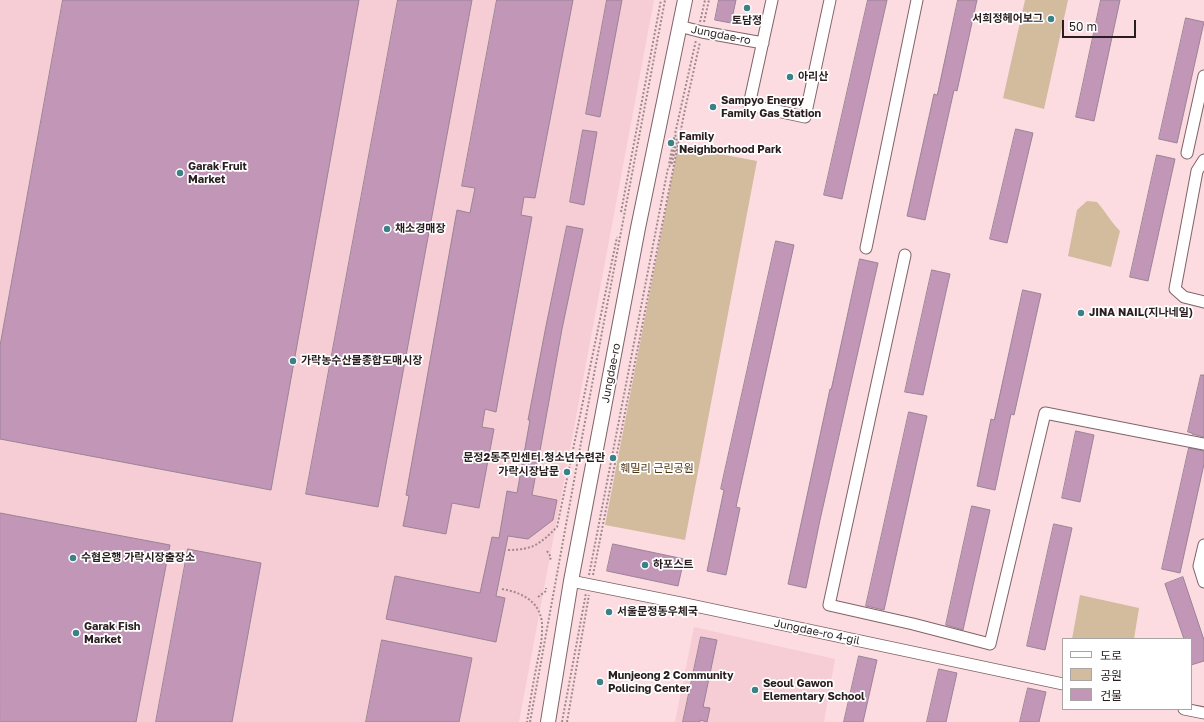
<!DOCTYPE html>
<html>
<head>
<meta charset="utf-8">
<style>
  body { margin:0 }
  #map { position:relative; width:1204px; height:722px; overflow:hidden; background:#fcdce1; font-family:"Golos Text","Noto Sans KR",sans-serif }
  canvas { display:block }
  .legend { position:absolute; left:1062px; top:638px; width:130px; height:72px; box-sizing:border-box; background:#fff; border:1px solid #a9a5a5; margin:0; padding:5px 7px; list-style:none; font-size:12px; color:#291d1f }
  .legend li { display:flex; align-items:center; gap:8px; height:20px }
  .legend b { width:20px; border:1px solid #a9a5a5 }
  .scale { position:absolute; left:1062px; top:20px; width:74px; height:18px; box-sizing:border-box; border:2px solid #291d1f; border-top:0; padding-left:5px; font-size:12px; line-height:14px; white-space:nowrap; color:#291d1f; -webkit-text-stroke:3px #fff; paint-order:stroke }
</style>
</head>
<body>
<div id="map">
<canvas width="1204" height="722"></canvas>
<ul class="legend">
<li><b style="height:5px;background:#fff"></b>도로</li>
<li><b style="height:11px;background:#d3bb9d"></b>공원</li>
<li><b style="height:11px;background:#c196b7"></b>건물</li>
</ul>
<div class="scale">50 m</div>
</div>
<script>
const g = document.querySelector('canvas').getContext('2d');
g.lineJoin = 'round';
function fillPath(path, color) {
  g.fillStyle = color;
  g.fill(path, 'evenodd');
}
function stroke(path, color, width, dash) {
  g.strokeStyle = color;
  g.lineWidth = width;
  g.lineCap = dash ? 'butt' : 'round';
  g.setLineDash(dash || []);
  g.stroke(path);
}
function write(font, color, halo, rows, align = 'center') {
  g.font = font + ' "Golos Text","Noto Sans KR",sans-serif';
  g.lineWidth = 3.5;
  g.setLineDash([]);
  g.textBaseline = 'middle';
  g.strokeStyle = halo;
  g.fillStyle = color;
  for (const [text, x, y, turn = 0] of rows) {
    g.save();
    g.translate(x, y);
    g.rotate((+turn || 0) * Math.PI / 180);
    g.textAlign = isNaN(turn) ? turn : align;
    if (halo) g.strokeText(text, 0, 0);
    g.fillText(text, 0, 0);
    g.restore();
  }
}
fillPath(new Path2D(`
  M0 0H654L519 722H0Z
  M694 627 835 659 824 722H675Z`), '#f6cdd4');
fillPath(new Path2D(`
  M1025 0H1068L1044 109 1003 98Z
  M678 146 757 161 685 540 605 525Z
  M1087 201 1097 202C1105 211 1111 222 1120 231L1111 267 1068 256 1077 210Z
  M1080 595 1139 608 1134 639H1072Z`), '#d3bb9d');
const building = new Path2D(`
  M63 0H359L271 490 0 439V346Z
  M398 0H472L378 507 306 494Z
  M497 0H573L535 198 524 197 521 215 532 217 496 412 485 409 482 427 494 429 479 508 452 503 446 534 403 526 409 496 406 495 457 210 470 213 475 188 462 186Z
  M607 0H622L600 117 586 114Z
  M719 0H736L731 23 715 20Z
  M868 0H887L842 199 824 195Z
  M958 0H977L957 91 954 90 925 220 907 216 934 94 937 95Z
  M1101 0H1120L1094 121 1076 117Z
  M1186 18 1204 22 1177 143 1159 139Z
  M1016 129 1033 133 1007 243 990 239Z
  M583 130 597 132 584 205 570 202Z
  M1157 155 1175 159 1148 281 1130 277Z
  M567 226 583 229 562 329 532 495 557 500 553 520 528 539 508 536 496 596 505 598 496 642 386 619 395 576 480 593 492 537 499 538 507 491 517 493 530 420H528L546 326Z
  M776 241 794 245 736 507 740 508 726 575 707 571 724 490 721 489Z
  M860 259 878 263 820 520 806 588 788 584 830 389H831Z
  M932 270 950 274 923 395 905 392Z
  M1023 290 1041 294 1014 415 1011 414 995 490 977 486 991 419 994 420Z
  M1201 375H1204V437L1192 434V433L1188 432Z
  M909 412 927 416 884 610 866 606Z
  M1076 431 1094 435 1080 502 1062 498Z
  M1189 448 1204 451V464L1180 573 1162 569Z
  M972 506 990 510 963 630 946 625Z
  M0 513 170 545 136 722H0Z
  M1054 524 1072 528 1045 650 1027 646Z
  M613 544 684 559 678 586 607 571Z
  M188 549 261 563 232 722H156Z
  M1183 577 1204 640V661L1191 665V639H1184L1165 584Z
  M701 637 717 640 703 707 710 708 707 722 700 720V722H683Z
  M382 640 472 658 459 722H366Z
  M859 656 877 660 863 722H844Z
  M939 669 957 673 946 722H927Z
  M1028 688 1046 692 1039 722H1020Z`);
fillPath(building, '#c196b7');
stroke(building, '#9a8495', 1);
const minor = new Path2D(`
  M772 0 749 105 805 117 830 0
  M679 26 702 32 763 43
  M1187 153 1204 76
  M1204 160 1197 171 1175 289 1184 297 1204 302
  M866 248 917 0
  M905 255 829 605 913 624 990 644 1045 413 1204 444
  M1204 545 1199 566 1204 582
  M571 581 681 603 1063 684
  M1184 709 1204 713`);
const major = new Path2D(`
  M548 722 571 581 638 228 685 0`);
stroke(minor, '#7f6368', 13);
stroke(major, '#7f6368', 16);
stroke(new Path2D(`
  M700 22 705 0
  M704 22 709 0
  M674 138 675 142 671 162 669 164Z
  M621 212 661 0
  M508 550C533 550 540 544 557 527L617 237
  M547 551 551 557 550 560
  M589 575 668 168 672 163 677 141 675 134 696 40
  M593 575 684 114 700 42
  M502 589C525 593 544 604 542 631 542 642 539 653 537 664 533 683 530 703 527 722
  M538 597 546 591V588
  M530 722 580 448 665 0
  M562 722 586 593
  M567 722 589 595`), '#a0898c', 2, [2, 2]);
stroke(minor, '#fff', 11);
stroke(major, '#fff', 14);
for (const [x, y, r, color] of [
  [747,8,4,"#3a8288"],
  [1051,19,4,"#3a8288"],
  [790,77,4,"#3a8288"],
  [713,107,4,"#3a8288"],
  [671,143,4,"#3a8288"],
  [180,173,4,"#3a8288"],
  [387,229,4,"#3a8288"],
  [1081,313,4,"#3a8288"],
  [293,361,4,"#3a8288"],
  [613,458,4,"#3a8288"],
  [567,472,4,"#3a8288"],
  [73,558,4,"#3a8288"],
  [645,565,4,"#3a8288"],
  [609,612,4,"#3a8288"],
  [76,633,4,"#3a8288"],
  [600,682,4,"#3a8288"],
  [755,690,4,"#3a8288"]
]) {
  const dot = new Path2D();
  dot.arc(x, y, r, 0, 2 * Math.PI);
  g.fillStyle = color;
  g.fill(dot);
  stroke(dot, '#fff', 1.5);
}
write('bold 11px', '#291d1f', '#fff', [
  ["서희정헤어보그",1043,19,"right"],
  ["토담정",747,21,"center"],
  ["아리산",798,77],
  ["Sampyo Energy",721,101],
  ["Family Gas Station",721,114],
  ["Family",679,137],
  ["Neighborhood Park",679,150],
  ["Garak Fruit",188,167],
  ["Market",188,180],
  ["채소경매장",395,229],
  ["JINA NAIL(지나네일)",1089,313],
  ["가락농수산물종합도매시장",301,361],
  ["문정2동주민센터.청소년수련관",605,458,"right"],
  ["가락시장남문",559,472,"right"],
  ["수협은행 가락시장출장소",81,558],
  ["하포스트",653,565],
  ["서울문정동우체국",617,612],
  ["Garak Fish",84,627],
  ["Market",84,640],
  ["Munjeong 2 Community",608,676],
  ["Policing Center",608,689],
  ["Seoul Gawon",763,684],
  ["Elementary School",763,697]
], 'left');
write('11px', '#291d1f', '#fff', [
  ["Jungdae-ro",721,35,11],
  ["Jungdae-ro",611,373,-79],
  ["Jungdae-ro 4-gil",817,632,12]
]);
write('11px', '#4c3413', '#fff', [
  ["훼밀리 근린공원",657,469]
]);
</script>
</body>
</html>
